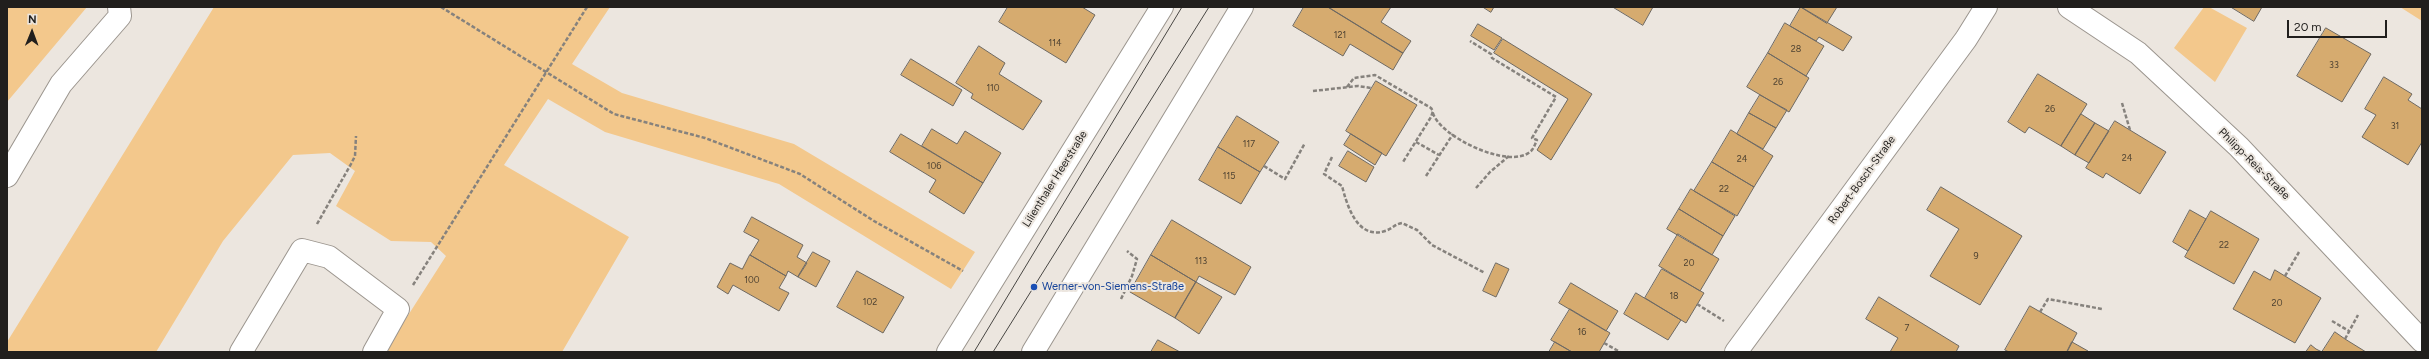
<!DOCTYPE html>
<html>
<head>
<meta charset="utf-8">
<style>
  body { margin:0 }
  #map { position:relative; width:2429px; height:359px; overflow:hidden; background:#ece6df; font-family:Figtree,sans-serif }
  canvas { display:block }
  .frame { position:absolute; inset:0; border:8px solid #211f1d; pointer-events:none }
  .north { position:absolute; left:12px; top:12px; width:40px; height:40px; -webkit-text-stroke:3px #ece6df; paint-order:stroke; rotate:1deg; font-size:11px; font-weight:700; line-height:16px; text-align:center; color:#211f1d }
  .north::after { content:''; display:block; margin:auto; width:14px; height:18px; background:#211f1d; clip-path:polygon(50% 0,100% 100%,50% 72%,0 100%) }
  .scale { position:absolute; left:2287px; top:20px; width:100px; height:18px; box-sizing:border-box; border:2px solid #211f1d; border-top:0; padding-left:5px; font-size:12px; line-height:14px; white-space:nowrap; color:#211f1d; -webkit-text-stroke:3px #ece6df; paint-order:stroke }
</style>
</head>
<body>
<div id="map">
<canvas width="2429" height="359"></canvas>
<div class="frame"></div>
<div class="north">N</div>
<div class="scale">20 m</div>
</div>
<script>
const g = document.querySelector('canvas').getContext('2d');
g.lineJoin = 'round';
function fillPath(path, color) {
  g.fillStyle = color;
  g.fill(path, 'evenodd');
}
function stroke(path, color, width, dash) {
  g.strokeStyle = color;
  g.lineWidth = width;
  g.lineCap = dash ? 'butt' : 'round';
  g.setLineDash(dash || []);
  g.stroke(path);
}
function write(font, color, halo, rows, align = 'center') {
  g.font = font + ' Figtree,sans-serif';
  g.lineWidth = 4;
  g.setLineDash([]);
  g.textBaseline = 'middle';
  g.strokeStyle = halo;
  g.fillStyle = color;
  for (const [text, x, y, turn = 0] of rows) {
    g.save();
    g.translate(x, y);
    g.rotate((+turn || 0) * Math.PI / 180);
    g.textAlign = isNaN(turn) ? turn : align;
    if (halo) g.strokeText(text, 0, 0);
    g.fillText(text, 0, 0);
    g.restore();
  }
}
fillPath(new Path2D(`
  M7 7H87L7 102Z
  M214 7H610L572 64 622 93 794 144 975 252 951 289 779 184 605 132 548 99 504 165 629 237 562 352H388L391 342 446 256 431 242 391 241 336 206 355 171 330 153 293 155 223 241 156 352H7V342Z
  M2204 7H2209L2247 28 2215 82 2174 48Z
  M2400 7H2422V21Z`), '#f3c88c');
const building = new Path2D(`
  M1008 7H1082L1095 15 1066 63 999 22Z
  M1304 7H1328L1403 53 1393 70 1350 44 1343 56 1293 26Z
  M1328 7H1391L1381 22 1411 41 1403 53Z
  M1483 7H1494L1491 12Z
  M1613 7H1653L1643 25Z
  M1801 7H1837L1827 23Z
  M1801 7 1852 37 1843 51 1819 37 1816 41 1790 26Z
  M2231 7H2262L2254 21Z
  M1785 23 1824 46 1806 76 1768 53Z
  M1478 24 1502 38 1494 50 1471 36Z
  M2326 28 2371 54 2342 102 2297 76Z
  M1503 39 1592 94 1551 160 1537 150 1568 99 1494 53Z
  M979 46 1005 63 999 74 1042 101 1023 130 971 98 973 94 956 83Z
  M1768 53 1809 78 1789 112 1747 87Z
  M911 59 962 90 953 106 901 75Z
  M2038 74 2087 104 2061 146 2029 127 2025 133 2008 122Z
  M2384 77 2412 94 2408 100 2422 109V142L2408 165 2362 137 2376 115 2365 109Z
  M1376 81 1417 105 1386 156 1346 131Z
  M1760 95 1787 110 1776 128 1749 113Z
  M1749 113 1776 128 1763 149 1737 134Z
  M2081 114 2095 123 2075 155 2061 146Z
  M1237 116 1279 142 1260 172 1218 147Z
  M2115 121 2166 152 2140 194 2106 173 2103 178 2086 168Z
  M2095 123 2109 131 2089 163 2075 155Z
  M932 129 957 144 965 131 1001 153 983 183 922 146Z
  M1731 130 1773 156 1754 187 1712 162Z
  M901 134 983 183 964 214 929 192 936 180 890 152Z
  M1351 134 1382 153 1375 165 1344 145Z
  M1218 147 1260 172 1241 204 1199 180Z
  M1348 151 1374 167 1366 182 1339 166Z
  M1712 162 1754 187 1737 216 1694 191Z
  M1941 187 2022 236 1980 305 1930 276 1959 229 1927 210Z
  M1691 189 1735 216 1723 236 1679 209Z
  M1679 209 1723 236 1712 255 1667 229Z
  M2190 210 2206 219 2188 251 2173 242Z
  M2211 211 2259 239 2234 284 2185 257Z
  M752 217 803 245 797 257 807 263 798 277 788 271 786 276 750 255 759 240 744 232Z
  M1172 220 1251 267 1235 295 1199 276 1196 282 1151 255Z
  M1678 234 1719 259 1700 291 1659 266Z
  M813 252 830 261 816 287 798 277Z
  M750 255 786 276 779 288 789 293 779 311 733 285 728 294 717 287 730 263 742 269Z
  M1151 255 1196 282 1175 318 1130 292Z
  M1496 263 1509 269 1496 297 1483 291Z
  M1662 269 1704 293 1686 323 1645 298Z
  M2275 270 2321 298 2295 343 2233 309 2254 271 2270 280Z
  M857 271 904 297 883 333 837 307Z
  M1196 282 1222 297 1199 334 1175 318Z
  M1571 283 1618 311 1606 331 1559 303Z
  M1636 293 1681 320 1668 340 1624 314Z
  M1879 297 1959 346 1956 352H1890L1898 338 1866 319Z
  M2030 306 2077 333 2067 352H2009L2005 350Z
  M1570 309 1610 333 1599 352H1572L1551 340Z
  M2335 332 2345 339 2366 352H2322Z
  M1158 340 1180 352H1151Z
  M1555 342 1572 352H1549Z
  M2072 342 2088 351 2087 352H2067Z
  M2311 345 2316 349 2322 352H2306Z`);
fillPath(building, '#d6ab6f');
stroke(building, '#6e6962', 1);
const minor = new Path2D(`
  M2069 7 2138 53 2239 147 2422 341
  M7 176 61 84 120 16 119 7
  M241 352 302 250 329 257 398 309 374 352
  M1736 352 1966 39 1986 7`);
const major = new Path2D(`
  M948 352 1162 7
  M1033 352 1242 7`);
stroke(minor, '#9b958e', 24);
stroke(major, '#9b958e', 24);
stroke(new Path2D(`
  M441 7 614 114 705 138 800 174 874 221 963 271
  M1347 87 1354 78 1375 75 1431 108 1433 111 1431 117 1403 162
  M1313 91 1358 86 1371 88
  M2122 103 2130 130
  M1433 113C1439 136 1510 171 1531 151 1534 148 1535 144 1537 140L1532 138 1556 97 1492 58 1491 54 1470 41
  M1416 142 1439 155
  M1332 157 1324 174 1342 186C1347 205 1357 240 1385 231 1392 229 1395 224 1402 223L1417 230 1432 245 1485 273
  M1264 166 1285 179 1305 143
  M1426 176 1453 134
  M1476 188 1490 172 1509 156
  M317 224 351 164 355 156 356 136
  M2285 276 2299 252
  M413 285 587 7
  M1121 299 1132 276 1137 259 1127 251
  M1697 304 1724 321
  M2040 312 2048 299 2102 309
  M2332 321 2349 331
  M2345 339 2358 315
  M1604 343 1620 352`), '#86827d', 2.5, [4, 2]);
stroke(minor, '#fff', 22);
stroke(major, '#fff', 22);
stroke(new Path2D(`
  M974 352 1182 7
  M993 352 1209 7`), '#484643', 1);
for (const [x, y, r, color] of [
  [1034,287,4,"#1a4fb4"]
]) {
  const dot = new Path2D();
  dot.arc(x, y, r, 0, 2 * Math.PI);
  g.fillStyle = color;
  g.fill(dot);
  stroke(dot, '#ece6df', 1.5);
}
write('9px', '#4e4232', null, [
  ["121",1340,35],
  ["114",1055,43],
  ["28",1796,49],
  ["33",2334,65],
  ["26",1778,82],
  ["110",993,88],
  ["26",2050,109],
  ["31",2395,126],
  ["117",1249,144],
  ["24",2127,158],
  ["24",1742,159],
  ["106",934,166],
  ["115",1229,176],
  ["22",1724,189],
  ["22",2224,245],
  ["9",1976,256],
  ["113",1201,261],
  ["20",1689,263],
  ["100",752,280],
  ["18",1674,296],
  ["102",870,302],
  ["20",2277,303],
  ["7",1907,328],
  ["16",1582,332]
]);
write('11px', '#211f1d', '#ece6df', [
  ["Philipp-Reis-Straße",2254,164,45],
  ["Lilienthaler Heerstraße",1055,179,-58],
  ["Robert-Bosch-Straße",1862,180,-54]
]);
write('11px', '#164399', '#ece6df', [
  ["Werner-von-Siemens-Straße",1042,287]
], 'left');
</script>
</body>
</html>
